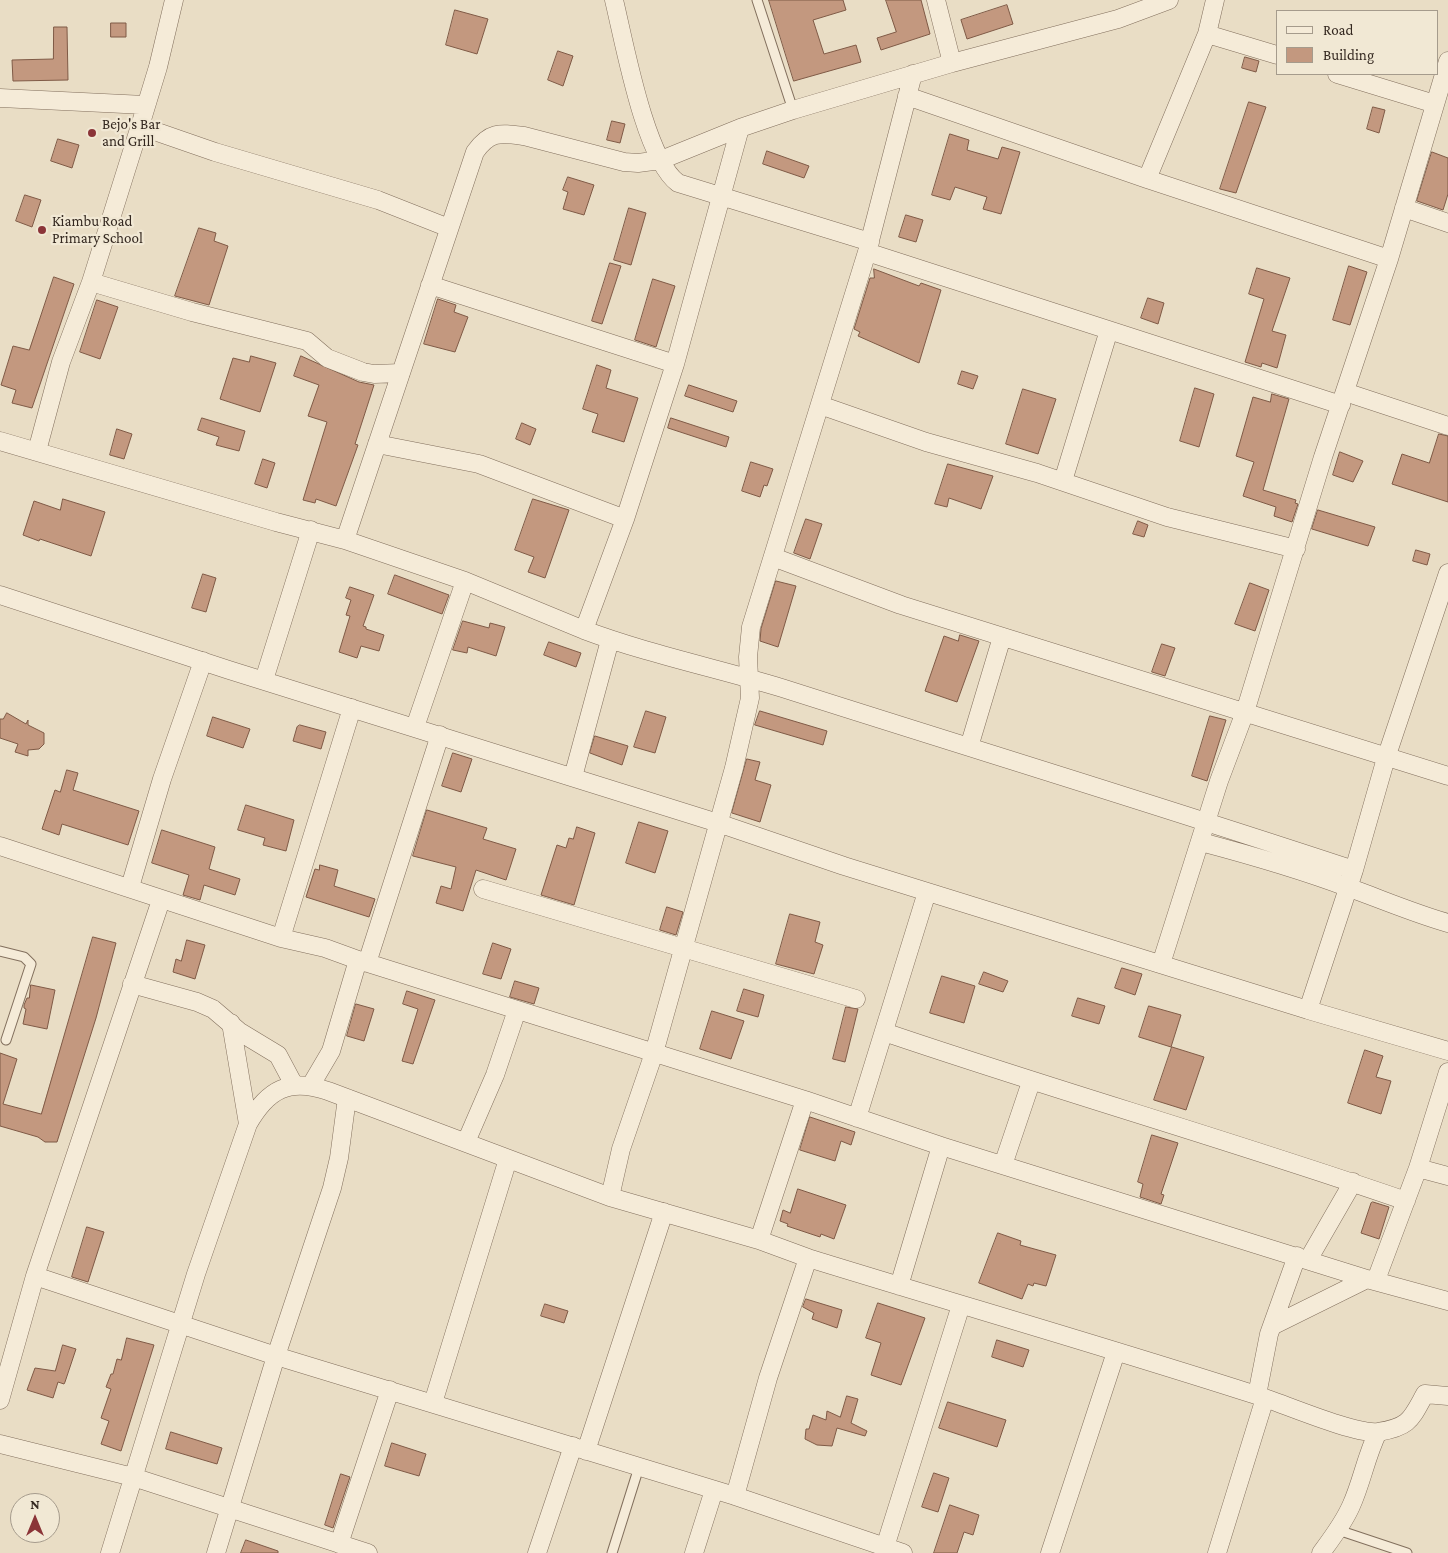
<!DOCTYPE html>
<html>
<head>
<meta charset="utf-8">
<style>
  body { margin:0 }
  #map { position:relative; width:1448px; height:1553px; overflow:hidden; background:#e9ddc5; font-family:"Crimson Pro",serif }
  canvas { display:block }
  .legend { position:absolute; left:1276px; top:10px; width:162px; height:65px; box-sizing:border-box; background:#f1e8d4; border:1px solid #a59b8c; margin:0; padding:6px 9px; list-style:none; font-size:15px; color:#342820 }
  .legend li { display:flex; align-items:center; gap:10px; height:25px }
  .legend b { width:25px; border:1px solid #a59b8c }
  .north { position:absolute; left:10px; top:1493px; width:50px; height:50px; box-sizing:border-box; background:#f1e8d4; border:1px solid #a59b8c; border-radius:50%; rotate:0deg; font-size:14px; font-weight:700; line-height:20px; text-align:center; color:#342820 }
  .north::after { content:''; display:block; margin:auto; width:18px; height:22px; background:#8b3438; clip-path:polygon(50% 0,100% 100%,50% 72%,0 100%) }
</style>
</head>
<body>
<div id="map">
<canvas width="1448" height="1553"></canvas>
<ul class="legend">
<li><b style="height:6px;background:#f5ebd8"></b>Road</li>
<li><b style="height:14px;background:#c3987f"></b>Building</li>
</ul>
<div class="north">N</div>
</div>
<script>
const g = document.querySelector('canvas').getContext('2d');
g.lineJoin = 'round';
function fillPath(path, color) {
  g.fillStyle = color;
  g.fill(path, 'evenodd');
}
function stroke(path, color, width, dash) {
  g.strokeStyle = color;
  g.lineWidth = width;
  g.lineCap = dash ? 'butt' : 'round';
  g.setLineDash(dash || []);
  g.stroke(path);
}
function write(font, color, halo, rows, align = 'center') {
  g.font = font + ' "Crimson Pro",serif';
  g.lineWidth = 4.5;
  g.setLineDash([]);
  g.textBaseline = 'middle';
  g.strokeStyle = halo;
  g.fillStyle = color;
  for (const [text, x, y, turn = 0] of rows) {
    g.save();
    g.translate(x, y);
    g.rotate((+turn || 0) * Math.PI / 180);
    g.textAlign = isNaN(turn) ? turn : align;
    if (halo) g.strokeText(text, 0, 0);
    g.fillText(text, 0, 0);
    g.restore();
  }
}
const building = new Path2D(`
  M769 0H843L846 10 813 20 824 54 856 45 861 62 794 81Z
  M886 0H921L930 34 881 50 877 38 896 32Z
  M1007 5 1013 24 967 39 961 20Z
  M455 10 488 19 477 54 446 45Z
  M111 23H126V37H111Z
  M54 27H67L68 80 13 81 12 60 53 59Z
  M558 51 573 56 563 86 548 80Z
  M1245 57 1259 61 1256 72 1242 68Z
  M1249 102 1266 107 1236 193 1220 189Z
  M1373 107 1385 110 1379 133 1367 129Z
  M612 121 625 124 620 143 607 140Z
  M950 134 969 140 967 150 998 159 1002 147 1020 152 1001 214 983 209 987 197 955 187 950 200 932 195Z
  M58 139 79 145 72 168 51 161Z
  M767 151 809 166 804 178 763 164Z
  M1432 152 1448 158V194L1443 210 1417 201Z
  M568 177 594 185 584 215 563 209 568 192 563 190Z
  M25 195 41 200 32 227 16 221Z
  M629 208 646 213 631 265 614 260Z
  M906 215 923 220 916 242 899 237Z
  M199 228 216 233 214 241 228 246 209 305 175 296Z
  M610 263 621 266 602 324 592 321Z
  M1349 266 1367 272 1350 325 1333 320Z
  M1257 268 1290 278 1272 331 1286 335 1277 368 1262 363 1261 367 1245 362 1264 299 1249 294Z
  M874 269 919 286 921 283 941 290 919 363 858 336 860 332 854 329 870 278H874Z
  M54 277 74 284 32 408 12 403 16 390 1 385 13 346 29 350Z
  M653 279 675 286 656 347 635 340Z
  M1148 298 1164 303 1158 324 1141 318Z
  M438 299 456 305 454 312 468 317 455 352 424 344Z
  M97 300 118 307 100 359 80 352Z
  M251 356 276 363 260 412 220 399 233 358 249 362Z
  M301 356 359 382 374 385 355 444 358 445 336 506 316 499 315 503 303 500 327 422 308 416 319 385 294 376Z
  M597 365 611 370 606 388 638 398 624 442 592 432 598 414 583 409Z
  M962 371 978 376 973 389 958 384Z
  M689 385 737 401 733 412 685 396Z
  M1195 388 1214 394 1199 447 1180 441Z
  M1023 389 1056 399 1038 454 1006 444Z
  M1272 394 1289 399 1263 490 1296 500 1295 503 1298 504 1292 522 1274 516 1276 507 1243 496 1254 462 1236 456 1253 397 1270 402Z
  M202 418 245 431 239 451 216 445 219 437 198 430Z
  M671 418 729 437 726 447 668 428Z
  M522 423 536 429 530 445 516 439Z
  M117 429 132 434 124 459 110 455Z
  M1439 434 1448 436V502L1392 484 1402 454 1429 463Z
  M1340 452 1363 461 1353 482 1333 475Z
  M263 459 275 463 267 488 255 484Z
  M751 462 773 469 767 486 764 485 760 497 742 491Z
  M948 464 993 476 981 509 949 498 947 507 935 504Z
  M63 499 105 512 91 556 40 539 39 541 23 535 34 501 60 510Z
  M533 499 569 510 545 578 528 572 534 557 515 550Z
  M1318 510 1375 527 1368 546 1312 529Z
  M806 519 822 524 810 559 794 553Z
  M1138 521 1148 525 1144 537 1133 534Z
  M1416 550 1430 554 1427 565 1413 561Z
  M203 574 216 578 206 612 192 608Z
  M395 575 449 595 442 614 388 594Z
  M776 581 796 586 778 647 760 641 761 629Z
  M1250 583 1269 590 1255 631 1235 624Z
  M350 587 374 595 363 626 366 627V629L384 635 379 651 361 646 357 658 339 652 350 616 346 615 351 600 346 598Z
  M463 621 489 628 490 623 505 627 496 656 468 647 467 653 453 650Z
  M960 635 979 641 957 702 925 691 944 636 958 641Z
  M549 642 581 653 576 667 544 655Z
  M1162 644 1175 648 1165 676 1152 672Z
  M646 711 666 717 655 753 634 747Z
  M760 711 827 731 823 745 755 725Z
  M7 713 26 724 28 720V725L44 733V744L39 749 28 750V756L15 752 18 744 0 738V719H3Z
  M1210 716 1226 720 1207 781 1192 776Z
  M213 717 250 729 243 748 207 736Z
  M300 725 326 732 321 749 293 741 297 727Z
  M595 736 628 746 622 765 590 753Z
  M453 753 472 759 461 792 442 786Z
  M747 759 760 762 755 780 771 785 760 822 732 813Z
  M67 770 78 773 73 790 139 811 128 845 62 824 59 835 42 829 55 790 60 792Z
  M246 805 294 820 286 851 263 845 265 838 238 830Z
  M427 810 487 828 483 839 516 849 506 880 476 870 463 911 436 903 441 886 451 889 456 867 413 856Z
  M639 822 668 831 655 873 626 863Z
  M577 827 595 833 574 905 541 895 557 845 566 848 569 838 573 839Z
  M162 830 215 847 209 869 240 879 235 895 204 885 200 900 183 895 189 875 152 863Z
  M320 865 338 870 334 886 375 899 369 917 306 897 315 869 319 870Z
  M667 907 683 912 676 935 660 930Z
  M790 914 820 922 815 942 823 945 814 974 776 964Z
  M93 937 116 943 96 1018 57 1142H45L38 1137 0 1126V1053L17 1059 3 1104 41 1114Z
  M187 940 205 945 195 979 173 972 176 959 181 961Z
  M493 943 511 949 501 979 483 974Z
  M1122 968 1142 974 1135 995 1115 988Z
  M984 972 1008 981 1003 992 979 984Z
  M942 976 975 986 964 1023 930 1013Z
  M515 981 539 988 534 1004 510 997Z
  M31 985 55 990 47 1029 23 1024 26 1009 24 1008V1005L27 998H29Z
  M744 989 764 995 758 1017 737 1011Z
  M407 991 435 1000 413 1064 402 1061 418 1009 403 1004Z
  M1078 998 1105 1006 1099 1024 1072 1016Z
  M356 1004 374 1009 364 1041 347 1036Z
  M1149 1006 1181 1015 1171 1047 1139 1037Z
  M846 1007 858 1009 845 1062 833 1059Z
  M712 1011 744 1021 731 1059 700 1049Z
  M1172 1047 1204 1057 1186 1110 1154 1100Z
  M1365 1050 1383 1056 1376 1077 1391 1081 1381 1114 1348 1103Z
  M810 1117 855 1132 851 1145 841 1141 835 1161 800 1150Z
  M1152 1135 1178 1143 1161 1194 1164 1195 1161 1204 1140 1197 1143 1184 1138 1182Z
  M798 1189 846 1205 834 1239 821 1234 820 1237 787 1226 788 1224 780 1221 783 1210 790 1213Z
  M1373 1202 1389 1207 1379 1239 1361 1233 1371 1203Z
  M87 1227 104 1232 88 1282 72 1277Z
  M998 1233 1021 1241 1020 1245 1056 1255 1046 1286 1034 1283 1033 1286 1028 1284 1022 1299 979 1283Z
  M806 1299 842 1310 837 1328 812 1319 814 1313 803 1307Z
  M878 1303 925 1318 901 1385 871 1375 881 1343 866 1338Z
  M545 1304 568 1311 564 1323 541 1316Z
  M127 1338 154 1345 121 1451 101 1444 109 1421 101 1418 111 1389 106 1387 111 1374H113L117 1359 121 1360Z
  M997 1340 1029 1350 1023 1367 992 1357Z
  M63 1345 76 1349 65 1382 64 1384 58 1382 53 1398 27 1390 35 1368 55 1371Z
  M847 1396 858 1399 851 1423 867 1431 865 1436 837 1428 832 1446 817 1445 805 1439 806 1429H809L813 1415 826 1420 827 1411 840 1417Z
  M948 1402 1006 1420 997 1447 939 1428Z
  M171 1432 222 1448 217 1464 166 1449Z
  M392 1443 426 1454 419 1476 385 1466Z
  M934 1473 949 1478 938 1512 922 1507Z
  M341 1474 350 1477 333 1528 325 1525Z
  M950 1505 979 1515 973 1535 964 1532 957 1553H934Z
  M246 1540 278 1551V1553H241Z`);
fillPath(building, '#c3987f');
stroke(building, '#7f5a46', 1);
const service = new Path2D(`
  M757 0 793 110
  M0 951 24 957 31 964 6 1040
  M1338 1530 1407 1553
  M612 1553 639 1467`);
const minor = new Path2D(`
  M174 0 158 67 140 126 215 152 378 200 449 228
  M614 0C624 41 645 159 678 183L870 242
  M936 0 952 63
  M1207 34 1277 55
  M1337 74 1435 104
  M907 96 1147 179 1207 34 1215 0
  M0 98 145 105
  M1147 179 1389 259
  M1404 208 1448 223
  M867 252 1341 405
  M91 282 192 312 307 341 327 358 363 372 374 374 401 373
  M430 285 675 364
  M1345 392 1448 426
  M820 405 926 442 1037 473 1167 517 1296 549
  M0 441 276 522 345 540 465 581 584 630 625 519 675 364 740 128
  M377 444 479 464 625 519
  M37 451 61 362 91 282 140 126
  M1063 481 1109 330
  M345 540 475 152C490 131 500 133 524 136L624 162 638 163 661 160 740 128 793 110 952 63 1118 19 1169 0
  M773 557 901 605 1448 776
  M1448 573 1386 758 1354 870 1308 1010 1448 1051
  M0 595 229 670 718 823 844 866 1308 1010
  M584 630C648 654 716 668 782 688 973 749 1164 807 1354 870
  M264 680 311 530
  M415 727 465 581
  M969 747 1002 637
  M573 777 610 640
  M1201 842C1250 855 1299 869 1347 887 1381 899 1413 913 1448 923
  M0 846 281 938 325 948 358 960 805 1100 941 1146 1367 1279 1448 1301
  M130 887 162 779 203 661
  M483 889 856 999
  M281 938 352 708
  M367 963 440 735
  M1161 964 1219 781 1245 712 1323 457 1389 259 1448 61
  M132 984 197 1002 213 1009 240 1032 278 1055 294 1085
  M231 1023 248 1124
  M884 1032C1057 1091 1233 1141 1406 1201
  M311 1085 331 1051 358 960
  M857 1118 927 892
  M466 1142 495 1075 517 1010
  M1003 1165 1031 1082
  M1418 1168 1448 1176
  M610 1197 621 1149 654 1053 734 768 750 698 748 657 751 627 867 252 913 74
  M759 1240 805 1100
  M1308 1260 1353 1182
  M35 1276 276 1356 735 1496 903 1553
  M1376 1280 1418 1168 1448 1072
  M899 1286 941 1146
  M1272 1326 1367 1279
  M1257 1395 1269 1334 1297 1256
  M0 1400 35 1276 161 900
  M433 1403 508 1159
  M0 1444 133 1477 368 1553
  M586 1451 664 1212
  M735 1496 768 1378 808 1258
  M339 1544 390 1390
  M885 1547 961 1305
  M110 1553 196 1274 248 1124C268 1089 289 1078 328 1091L610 1197 759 1240 808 1258C957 1304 1107 1347 1256 1395 1282 1403 1355 1435 1378 1432 1410 1427 1411 1419 1425 1394L1448 1396
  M216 1553 276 1356 332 1188 339 1158 347 1098
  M537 1553 573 1446
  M694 1553 714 1490
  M1050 1553 1116 1352
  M1217 1553 1265 1398
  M1321 1553C1332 1538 1343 1524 1351 1506 1362 1482 1366 1456 1378 1432`);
stroke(service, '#826f5d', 11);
stroke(minor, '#826f5d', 19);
stroke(service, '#f5ebd8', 9);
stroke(minor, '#f5ebd8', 18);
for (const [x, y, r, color] of [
  [92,133,5,"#8b3438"],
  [42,230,5,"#8b3438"]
]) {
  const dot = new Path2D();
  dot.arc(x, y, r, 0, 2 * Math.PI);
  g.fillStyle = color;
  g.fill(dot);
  stroke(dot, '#f1e8d4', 2);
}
write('15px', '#342820', '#f1e8d4', [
  ["Bejo's Bar",102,124],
  ["and Grill",102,141],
  ["Kiambu Road",52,221],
  ["Primary School",52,238]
], 'left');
</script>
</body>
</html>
